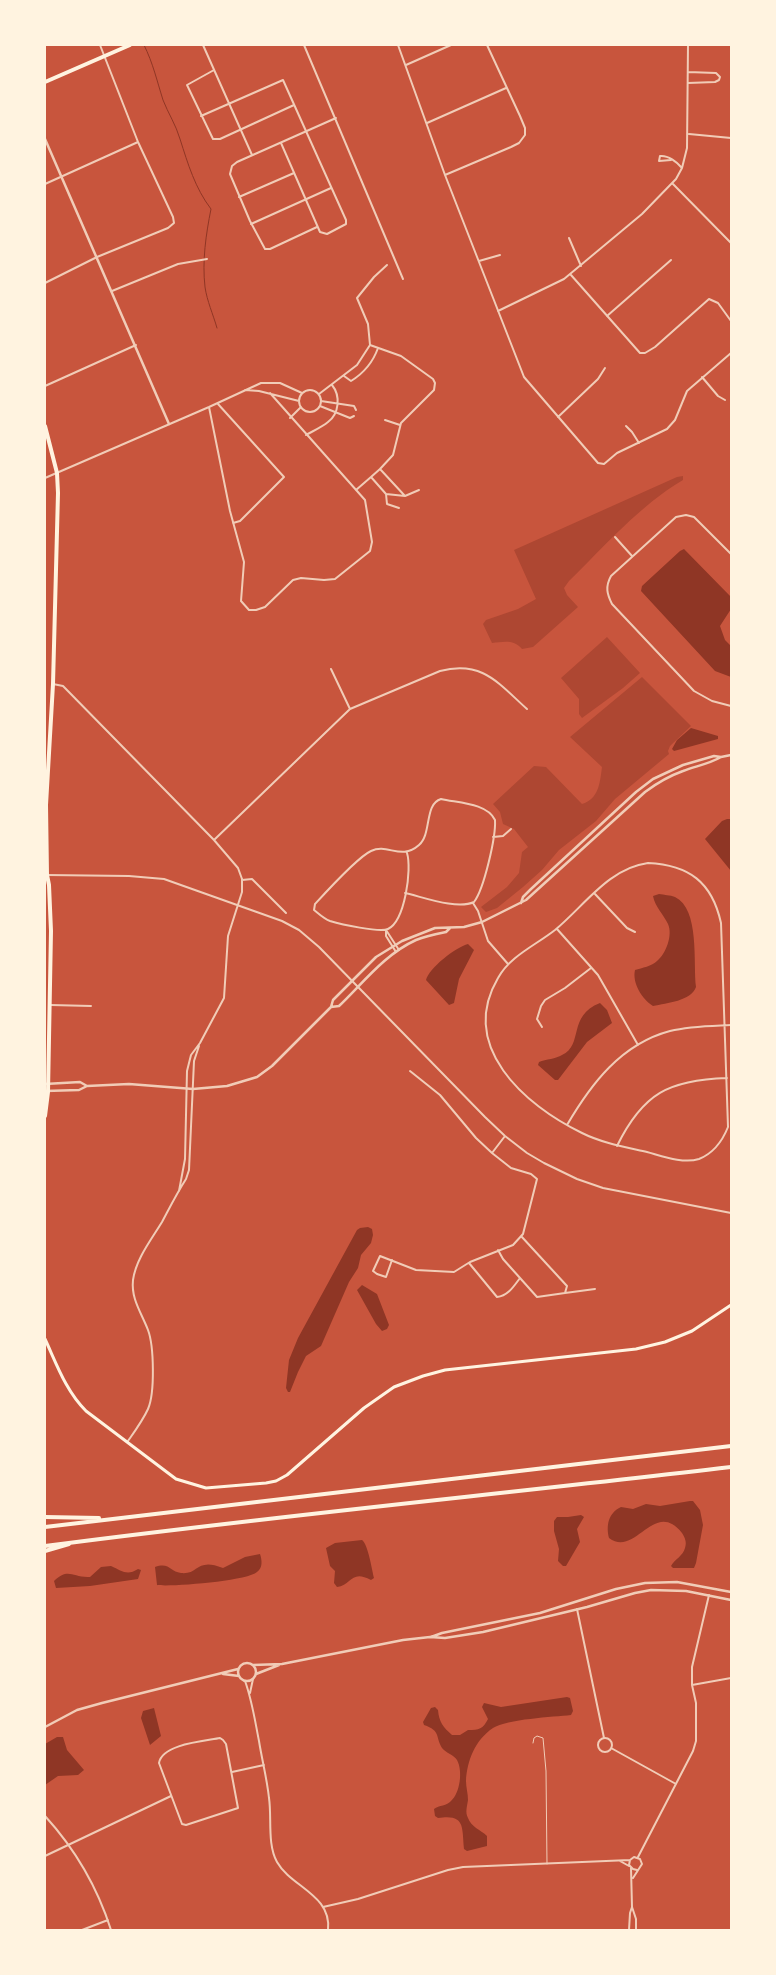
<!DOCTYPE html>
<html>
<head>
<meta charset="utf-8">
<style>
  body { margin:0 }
  #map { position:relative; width:776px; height:1975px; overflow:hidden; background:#c8553d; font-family:Signika,sans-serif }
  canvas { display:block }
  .frame { position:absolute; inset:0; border:46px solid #fff3e0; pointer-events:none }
</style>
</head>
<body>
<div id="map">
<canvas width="776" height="1975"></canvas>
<div class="frame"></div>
</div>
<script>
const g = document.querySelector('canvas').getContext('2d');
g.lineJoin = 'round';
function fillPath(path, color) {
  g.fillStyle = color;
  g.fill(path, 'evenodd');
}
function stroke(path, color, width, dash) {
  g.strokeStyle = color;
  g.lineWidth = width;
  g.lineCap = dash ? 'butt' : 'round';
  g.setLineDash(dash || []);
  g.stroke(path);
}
fillPath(new Path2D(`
  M683 476V480C639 506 605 546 569 581L564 588 567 595 578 607 533 647 522 649C514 639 503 642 492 643L483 624 486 620 518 609 536 599 514 550 677 477Z
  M607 637 640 673 623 688 582 718 579 714V699L561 678Z
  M642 677 691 726 670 746 668 751 669 754 615 799 596 821 559 850 542 870 523 887 497 908 486 912 481 907 507 887 519 873 522 852 528 847 514 829 503 824 500 812 493 804 534 766 546 767 582 804C599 799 600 782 602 767L570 737Z`), '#ae4732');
fillPath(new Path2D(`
  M684 549 731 597V609L720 626 725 640 731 646V677L715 671 641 591 642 586 680 551Z
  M691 728 718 736V739L674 751 672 749 677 740Z
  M727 819H731V871L705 839 722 821Z
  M659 894C664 895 670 895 675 897 700 909 693 963 696 987 691 1001 667 1003 653 1006 642 999 632 983 635 970 642 968 652 966 657 961 666 954 673 935 668 924 664 915 655 907 653 896Z
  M468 944 474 950 459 979 454 1003 449 1005 426 980C429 968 456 947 468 944Z
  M600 1003 607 1010 612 1023 587 1042 558 1080H555L538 1065 539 1062C546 1059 556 1059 562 1055 584 1045 567 1016 600 1003Z
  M368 1227 372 1229 373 1235 371 1243 361 1255 358 1268 349 1282 321 1346 306 1356 298 1372 290 1392H288L286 1388 289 1360 298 1338 357 1230 360 1228Z
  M362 1285 377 1294 389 1325 387 1329 382 1331 376 1324 357 1290Z
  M690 1501H693L700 1510 703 1525 696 1563 694 1568H673L671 1566C675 1559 683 1556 685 1548 687 1542 685 1538 682 1533 654 1498 636 1558 609 1538 606 1526 608 1513 621 1507L633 1509 646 1504 660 1506Z
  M581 1515 584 1517 577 1529 580 1542 566 1566H563L558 1561 559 1549 554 1531V1521L557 1517H568Z
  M362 1540C368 1544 372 1570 374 1578L371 1580C351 1569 352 1585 337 1587L334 1583 335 1571 330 1566 326 1548 335 1543Z
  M260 1554C262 1560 263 1568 257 1572 247 1581 171 1587 157 1585L155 1567C170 1562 170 1572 181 1573 199 1575 196 1557 223 1568L245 1557Z
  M111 1566C122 1571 127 1576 138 1569L141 1570 138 1579 90 1586 56 1588 54 1581C69 1567 72 1578 90 1577L101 1567Z
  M567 1697 570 1698 573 1711 571 1715C553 1717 507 1719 493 1728 475 1740 467 1761 466 1781 466 1787 468 1794 468 1800 467 1807 465 1812 468 1818 471 1827 481 1830 487 1836V1846L467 1851 464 1849C462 1826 465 1814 438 1818L435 1816 434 1809C439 1805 447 1806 451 1801 460 1793 463 1771 457 1760 454 1755 446 1753 442 1748 435 1736 441 1731 424 1725L423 1722 431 1708 435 1707 438 1710C439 1722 443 1727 452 1735H460L468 1730C479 1730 483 1729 488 1719L482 1707 484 1703 501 1707Z
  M154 1708 161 1736 150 1745 141 1718 143 1711Z
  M57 1737H63L67 1750 84 1770 78 1775 58 1776 45 1785V1744Z`), '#8f3625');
stroke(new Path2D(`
  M144 45C153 63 157 81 163 100 168 113 176 125 180 139 188 164 195 188 211 209 206 234 202 261 205 287 207 301 213 314 217 328`), '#8f3625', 1);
stroke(new Path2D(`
  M533 1743 534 1738 537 1736 543 1738 546 1771 547 1864`), '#f1ccb7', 1);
stroke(new Path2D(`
  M203 45 252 155
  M304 45 403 279
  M398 45 445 175 524 377 598 463 604 464 617 453 667 429 675 420 687 391 731 353
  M406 65 451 45
  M214 70 187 85 213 139H220L294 105
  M688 83 715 82 719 80 720 77 716 73 688 72
  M201 116 283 80 346 220V224L327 234 320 232 281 143
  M427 123 506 88
  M689 134 731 138
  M671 160 659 161 660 156C668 155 677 162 682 168
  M445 175 511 147 519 143 525 135V128L520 116 487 45
  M672 183 731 243
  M45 184 138 142
  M239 197 294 173
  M251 224 331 188
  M317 227 270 249H265L250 221 230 174 232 166 237 162 336 118
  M569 238 581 266
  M479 261 500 255
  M571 275 640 353H645L655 347 709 299 718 303 731 321
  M45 283 97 257 168 228 174 223 173 217 138 142 100 45
  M112 291 178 264 207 259
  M498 311 564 279 642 214 676 179 682 168 687 148 688 45
  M607 316 671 260
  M370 345 368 324 357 298 374 277 387 265
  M344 376 351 381C364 373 373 362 378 348
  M702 377 718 396 725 400
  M45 386 136 345
  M299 401a11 11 0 1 1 22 0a11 11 0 1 1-22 0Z
  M245 390 259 391 299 401
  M319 394 357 365 370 345 401 356 433 379 435 383 434 390 401 423 393 455 380 469
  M321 401 354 406 356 410
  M218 404 284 477 240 521 233 523
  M320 406 350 418 354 416
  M209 407 230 511 244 562 241 601 249 610H256L265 607 293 580 301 578 324 580 335 579 370 551 372 542 365 500 270 393
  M558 417 598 379 605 368
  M290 418 301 407
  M385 420 400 425
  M626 426 632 432 639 443
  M306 435C313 431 322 427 328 422 339 414 341 396 332 385
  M371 477 380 469 405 496
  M45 478 209 407 261 383H280L302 393
  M356 490 371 477 386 494 387 504 399 508
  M386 494 405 496 419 490
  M615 537 632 556
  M731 554 694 517 686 515 676 517 611 576C605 587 607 594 612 604L694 691 712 701 731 706
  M331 669 350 709
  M53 684 63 686 214 840 238 868 242 879V892L228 936 224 998 200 1043 191 1055 187 1071 185 1159 179 1191
  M493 837 503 836 511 829
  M214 840 350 709 440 671C482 660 498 683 527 709
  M648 863C689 865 712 882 721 923L728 1127C722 1142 714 1153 699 1159 683 1164 662 1156 647 1152 625 1147 602 1143 582 1133 524 1105 458 1046 498 978 510 956 536 945 555 930 584 906 609 868 648 863Z
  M47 875 129 876 164 879 282 921 299 930 319 947 485 1117 505 1136 527 1153 544 1163 577 1179 603 1188 731 1213
  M242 880 252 879 286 913
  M405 893C423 897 457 910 474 902 484 889 496 837 495 820 487 803 458 803 441 799 424 804 432 834 419 845 401 861 388 843 371 851 358 857 326 892 315 904L314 910C319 914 324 919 330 921 340 924 380 933 388 929 405 921 412 869 407 853
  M595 894 627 928 635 932
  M473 903 478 911 488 941 508 964
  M557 929 598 975 638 1045
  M386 930V936L396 952
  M386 930 399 950
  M51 1005 91 1006
  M542 1027 537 1019 541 1006 545 1000 565 988 591 968
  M410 1071 440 1095 476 1138 492 1153
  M567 1125C591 1084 621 1044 670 1031 690 1026 710 1026 731 1025
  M617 1146C643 1093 669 1080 727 1078
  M498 1250 503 1259 520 1278
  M392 1260 386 1277 377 1274 373 1271 380 1256 416 1270 454 1272 470 1262 513 1245 523 1234 537 1179 531 1174 511 1168 492 1153 505 1136
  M469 1263 497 1297C508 1296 514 1286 520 1278L537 1297 565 1293 567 1286 521 1236
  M565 1293 595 1289
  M128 1441C135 1431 143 1420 148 1409 155 1393 154 1346 148 1330 141 1312 131 1299 133 1280 136 1259 151 1240 162 1222 170 1207 177 1193 186 1179L189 1170 194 1061 199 1046
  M577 1609 604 1738
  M245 1681C252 1700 255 1721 259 1741 262 1760 267 1779 269 1798 272 1818 267 1844 277 1862 291 1887 332 1895 328 1930
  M692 1685 731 1678
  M250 1693 253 1679
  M220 1738 223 1740 226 1744 238 1808 186 1825 182 1824 159 1763C162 1744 205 1741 220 1738Z
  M598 1745a7 7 0 1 1 14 0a7 7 0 1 1-14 0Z
  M611 1748 676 1784
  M232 1772 264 1765
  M45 1816C76 1850 97 1886 111 1930
  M45 1856 171 1796
  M638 1857 693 1751 696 1741V1703L692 1685V1667L709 1595
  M620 1861 629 1866
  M631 1868 632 1907 636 1919V1930
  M633 1878 642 1864 640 1859 634 1857 630 1860 629 1865 633 1869 637 1870
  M323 1907 358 1899 448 1870 463 1867 630 1860
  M82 1930 108 1920
  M629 1930 630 1913 632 1907`), '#f1ccb7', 2);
stroke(new Path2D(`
  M45 139 169 424
  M521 903 523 897 531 889 636 792 653 779 683 765 714 756 721 757 731 755
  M331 1007 333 1000 376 957 402 941 435 928 464 927 482 922 526 900 645 792C657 783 669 776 683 771 696 766 709 764 721 757
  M45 1084 80 1082 87 1086
  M45 1091 79 1090 87 1086 129 1084 193 1089 227 1086 257 1077 272 1066 331 1007 339 1006C363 983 385 954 416 940 426 936 436 934 446 932L450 928
  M431 1637 442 1633 540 1613 616 1589 645 1583 677 1582 731 1592
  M238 1672a9 9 0 1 1 18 0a9 9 0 1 1-18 0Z
  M253 1665 282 1664 403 1640 430 1637 445 1638 483 1632 587 1607 635 1593 651 1590 686 1591 731 1600
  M223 1674 239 1676
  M256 1674 279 1665
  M45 1727 77 1710 102 1703 238 1669`), '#f1ccb7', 2.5);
stroke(new Path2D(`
  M45 1339C57 1365 66 1391 86 1411L176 1479 206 1488 266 1483 276 1481 287 1475 364 1408 394 1387 423 1376 445 1370 636 1349 665 1342 692 1331 731 1305`), '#fff3e0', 3);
stroke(new Path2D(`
  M45 82 130 45
  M45 426 57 473 58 493 53 684 46 805 47 875 49 885 51 931 48 1092 45 1116`), '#fff3e0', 4);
stroke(new Path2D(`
  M45 1517 99 1518
  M45 1527 731 1446
  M45 1546C273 1516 502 1494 731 1467
  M45 1551 69 1544`), '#fff3e0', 4);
</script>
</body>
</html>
